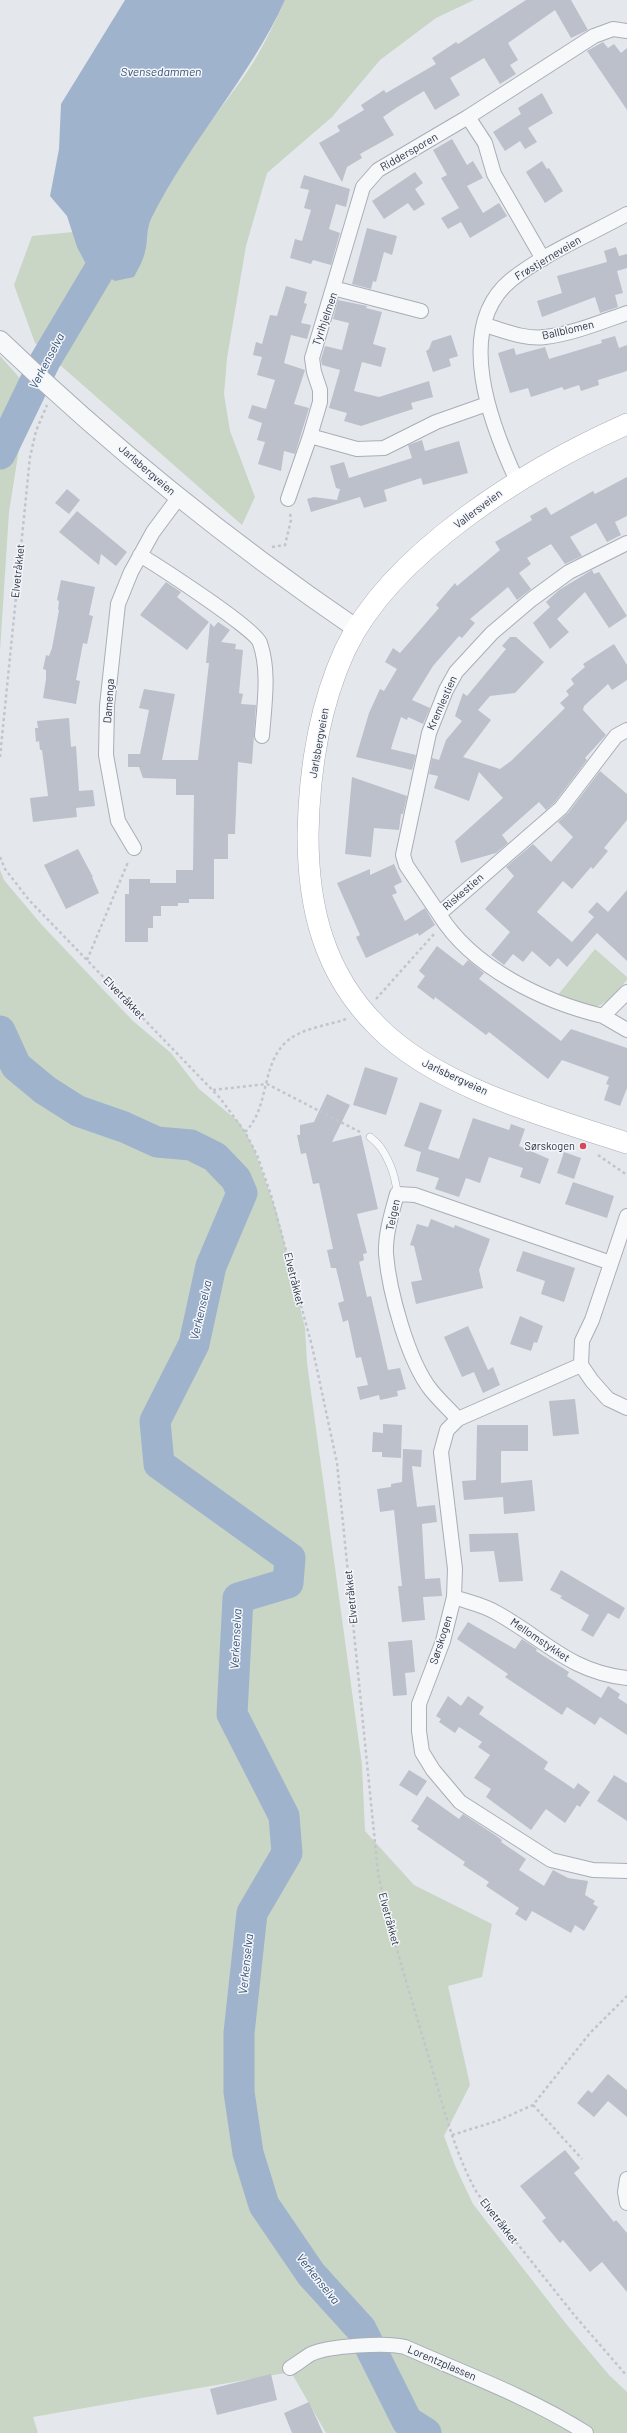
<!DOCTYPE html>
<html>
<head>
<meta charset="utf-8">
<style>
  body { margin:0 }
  canvas { display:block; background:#e4e7ec }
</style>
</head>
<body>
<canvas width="627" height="2433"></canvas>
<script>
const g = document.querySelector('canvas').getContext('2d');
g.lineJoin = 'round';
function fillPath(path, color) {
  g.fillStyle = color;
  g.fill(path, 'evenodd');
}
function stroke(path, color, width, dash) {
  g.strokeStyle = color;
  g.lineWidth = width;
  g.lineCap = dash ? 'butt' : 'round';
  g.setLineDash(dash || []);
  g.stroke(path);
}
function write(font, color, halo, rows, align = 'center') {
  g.font = font + ' Barlow,sans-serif';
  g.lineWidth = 3;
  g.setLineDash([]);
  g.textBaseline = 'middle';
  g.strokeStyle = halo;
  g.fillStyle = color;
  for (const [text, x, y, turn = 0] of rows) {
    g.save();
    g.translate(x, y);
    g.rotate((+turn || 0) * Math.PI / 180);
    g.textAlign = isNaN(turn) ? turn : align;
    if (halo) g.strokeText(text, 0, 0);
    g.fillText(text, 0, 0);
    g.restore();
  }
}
fillPath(new Path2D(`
  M285 0H474L436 18 380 60 332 117 267 173 246 246 227 358 224 394 230 431 255 497 242 525 35 343 14 285 32 236 73 232 77 247 145 253C146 243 146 230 150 220 173 168 212 121 245 75 261 52 273 26 285 0Z
  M0 356 26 385 22 430 9 512 0 651Z
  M0 870 4 880 41 924 133 1021 171 1053 199 1089 239 1122 253 1146 277 1213 305 1328 307 1363 362 1765 365 1831 414 1885 492 1924 482 1977 448 1986 470 2085 444 2136 456 2168 473 2204 567 2325 609 2375 627 2392V2433H326L291 2372 33 2417 38 2433H0Z
  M595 949 627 977V980C597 1013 598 1012 557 996Z`), '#c9d6c5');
fillPath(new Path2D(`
  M125 0H285C249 79 189 142 151 219 146 229 148 242 145 252 143 261 138 269 134 277L115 281 86 264 77 247 67 216 50 196 59 149 61 104Z`), '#9fb4cc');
stroke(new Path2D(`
  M0 454 45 361 98 272
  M0 1031 16 1066 45 1090 78 1111 124 1127 157 1142 191 1145 215 1157 236 1179 242 1193 211 1266 194 1344 155 1421 159 1464 290 1558 288 1583 238 1598 232 1714 284 1816 287 1853 252 1913 239 2033V2092L248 2153 264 2205 311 2274 361 2329 407 2421 426 2433`), '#9fb4cc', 31);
fillPath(new Path2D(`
  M526 0H571L588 30 571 38 555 10 508 43 518 60 510 65 516 74 500 84 484 58 450 78 460 95 435 110 424 91 396 108 383 117 394 135 360 154 362 158 347 167 342 182 319 143 340 131 337 126 364 110 361 105 384 90 386 93 436 64 432 58 456 42 458 44Z
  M603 42 608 48 614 44 621 53 627 48V110L587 51Z
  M542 93 553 113 528 128 537 142 525 149 520 141 505 151 493 132 521 114 518 108Z
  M452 139 467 165 473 161 483 178 467 186 483 213 499 203 507 216 470 238 461 222 448 229 441 218 459 208 441 178 447 175 433 150Z
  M542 161 547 169 549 168 563 191 545 203 526 172Z
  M415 172 423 183 415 189 425 204 414 211 408 203 384 219 372 201Z
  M304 175 350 189 346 207 336 204 329 229 340 233 331 265 313 260 311 264 290 258 295 239 302 241 311 210 304 208 309 190 300 188Z
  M367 228 397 236 392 255 384 252 376 282 373 281 371 289 352 284Z
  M616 247 619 256 627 254V268L617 271 623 293 615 295 618 307 600 313 595 297 542 317 537 301 562 293 557 276 607 262 604 251Z
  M286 286 307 292 304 303 307 304 301 323 311 325 307 339 291 335 284 363 305 370 294 404 309 408 295 454 284 451 281 471 258 464 265 442 257 440 262 423 248 418 252 405 266 409 275 380 257 375 262 357 253 355 256 342 262 344 270 315 277 316Z
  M338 300 367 306 366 308 382 312 373 344 386 348 381 367 362 362 354 391 379 397 429 381 433 397 411 403 413 409 361 426 344 421 347 413 329 408 340 370 322 365 321 359 325 346 342 350 349 323 333 319Z
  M451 335 458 356 449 359 451 366 433 372 426 351 429 349 432 341Z
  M615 336 619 348 627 345V371L598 380 599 385 581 391 579 385 564 390 562 387 531 397 528 388 510 393 498 353 514 348 516 355 545 347 549 359 602 343 601 340Z
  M422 440 425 451 459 441 468 473 423 485 421 478 384 490 387 501 364 508 360 497 311 512 307 499 314 497 337 500 340 489 336 488 330 466 344 462 349 478 412 458 408 445Z
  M627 477V516L615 522 621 535 607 542 596 523 570 537 582 556 565 564 551 544 527 558 531 564 519 573 531 589 517 600 508 587 470 619 475 623 462 638 459 636 433 666 412 700 430 708 423 724 408 717 407 720 401 717 392 745 391 749 416 755 412 770 356 757 369 713 380 689 384 691 397 669 385 662 393 648 400 653 439 608 436 605 455 583 457 586 500 550 495 542 532 520 530 516 546 507 551 515 593 491 595 494Z
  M67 489 80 500 69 514 55 503Z
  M77 511 127 552 116 566 101 554 99 565 59 532Z
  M592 570 594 574 599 572 627 616 609 628 585 592 557 619 569 632 550 649 533 623 550 607 546 602 559 590Z
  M61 580 95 587 89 615 93 616 87 644 83 643 76 680 80 681 76 704 43 698 46 679V670L43 669 46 655 49 656 52 648 59 610H58L59 601 57 600Z
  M166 582 181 592 177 597 209 622 187 650 140 615Z
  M218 622 230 630 221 642 236 644 235 649 243 650 239 693 243 694 241 704 256 705 252 764 238 762 235 834H228V859H214V899H189V903H178V906H161V916H153V928H148V942H125V894H129V879H150V883H176V870H193L194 795H176V779L143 778 139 767H128V754H140L146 725 149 710 139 708 144 689 175 694 162 760H198L209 663H206L210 623 214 627Z
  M510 637H516L544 662 515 693 490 696 478 710 491 720 463 757 500 769 511 761 565 708 560 703 569 695 566 691 574 684 571 679 585 667 583 664 614 644 627 665V680L612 690 608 684 584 706 583 710 606 735 585 758 587 760 555 802 546 810 539 802 502 835 508 843 496 853 461 863 455 841 503 798 479 772 469 801 434 788 438 776 429 774 432 758 439 760 446 740 462 721 455 716 463 693 467 696 506 649 502 646Z
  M69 718 71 747 76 746 79 791 93 790 95 806 76 808 77 817 33 822 30 798 48 796 42 750H40L39 741 36 742 35 728H38L37 721Z
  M600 771 627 794V820L604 848 608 851 593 869 591 867 572 889 563 881 537 912 572 942 594 917 588 912 597 902 608 912 627 890V961L597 933 567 967 558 958 550 967 532 951 523 962 513 954 504 965 491 955 510 932 485 909 514 876 506 867 533 844 551 862 573 837 558 822 568 813Z
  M352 777 407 796 403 814H401L399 830 374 828 371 857 345 854Z
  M78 849 93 877H92L99 893 66 909 44 865Z
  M394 864 402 882 394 886 397 893 392 895 405 921 425 908 435 925 419 936 418 933 366 958 356 937 360 935 337 883 370 869V875Z
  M437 946 463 966 468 960 484 973 479 979 561 1041 571 1029 627 1048V1088L620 1106 604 1100 609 1085 606 1084 609 1077 562 1060 548 1079 489 1032 486 1035 435 997 434 1000 417 987 425 976 419 971Z
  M365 1067 398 1078 386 1115 353 1105Z
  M327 1094 350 1105 332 1142 361 1135 378 1209 357 1214 367 1253 363 1254 364 1260 359 1262 367 1297 371 1296 388 1370 400 1368 406 1389 397 1391 398 1396 380 1400 379 1395 360 1400 357 1387 368 1385 361 1357 356 1358 348 1320 343 1322 338 1303 344 1301 336 1268H331L327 1250 333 1249 319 1183 313 1184 306 1153 301 1154 297 1135H300V1125L314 1122Z
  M420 1102 442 1110 428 1149 459 1159 473 1118 509 1130 511 1124 525 1129 519 1146 549 1159 540 1184 520 1177 523 1168 489 1157 480 1183 466 1178 459 1197 435 1189 439 1178 416 1171 421 1152 404 1146Z
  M564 1152 581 1158 574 1179 557 1173Z
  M573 1182 614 1196 607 1218 565 1204Z
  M431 1219 454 1228 455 1225 490 1239 479 1270 483 1288 416 1304 411 1282 422 1280 414 1246 410 1245 417 1224 428 1227Z
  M523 1251 575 1268 564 1302 541 1294 545 1281 516 1271Z
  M520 1316 543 1326 537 1343 534 1342 531 1351 510 1344Z
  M468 1326 488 1370 493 1367 500 1385 483 1393 474 1372 462 1377 444 1337Z
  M575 1399 579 1434 553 1436 549 1401Z
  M383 1424 402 1425 401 1458 382 1457V1452H372L373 1432 383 1433Z
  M477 1425H528V1451H501V1483L532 1480 535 1511 504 1514 503 1497 464 1500 462 1481 476 1480Z
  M403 1449 422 1450 421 1467 412 1466 417 1507 435 1505 437 1522 422 1524 425 1579 440 1578 442 1596 423 1597 425 1620 402 1622 398 1586H402L394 1510 380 1512 377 1489 391 1487V1484L402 1482Z
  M518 1533 523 1581 499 1582 494 1551 470 1552 469 1534Z
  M561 1570 625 1608 619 1619 608 1613 593 1637 581 1630 589 1615 560 1598 562 1596 550 1590Z
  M468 1622 515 1649 522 1639 537 1649 536 1651 569 1672 567 1676 601 1698 608 1686 620 1694 618 1698 627 1704V1735L600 1717 595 1725 567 1707 562 1715 505 1677 508 1674 457 1639Z
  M412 1640 415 1672 405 1673 407 1695 393 1696 388 1642Z
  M448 1696 461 1706 468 1696 484 1707 479 1714 548 1762 544 1769 574 1789 578 1783 590 1792 580 1807 577 1805 565 1823 546 1809 531 1830 486 1797 491 1789 474 1778 490 1755 478 1747 482 1742 459 1727 455 1733 439 1722 441 1719 436 1716Z
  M409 1770 427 1781 417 1796 399 1785Z
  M614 1775 627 1783V1821L597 1801Z
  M427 1796 459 1819 463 1814 495 1835 502 1840 501 1842 526 1859 519 1870 544 1886 553 1870 568 1878 588 1881 585 1895 595 1901 593 1904 598 1907 584 1931 575 1925 571 1933 532 1911 526 1921 515 1914 519 1908 486 1886 489 1882 463 1865 465 1862 417 1829 419 1826 411 1821Z
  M608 2074 627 2090V2117L608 2101 594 2117 577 2103 588 2090 592 2093Z
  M565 2150 580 2168 574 2173 614 2222 616 2220 627 2233V2292L602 2262 590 2272 563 2240 560 2243 542 2221 546 2218 520 2186Z
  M271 2374 277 2400 217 2415 210 2389Z
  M309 2402 323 2433H292L284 2413Z`), '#bbc0ca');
const service = new Path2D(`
  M370 1137C386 1148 396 1175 397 1194`);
const minor = new Path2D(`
  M468 117 594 36 613 29 627 31
  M333 288 363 187 378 170 468 117 485 143 494 174 543 259
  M421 311 333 288 312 358 314 372 320 390V402L310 436 357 449 384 448 436 422 487 404
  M485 325C503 330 525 340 545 337 572 334 601 322 627 313
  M517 481C491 425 453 328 511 280 545 253 589 235 627 214
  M288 499 310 436
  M140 555C158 566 256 629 260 643 270 672 264 706 262 736
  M134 848 118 821 106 755 107 706 118 604 131 572 153 532 179 497
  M439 914 406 865 403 855 429 733 446 690 456 672 492 633 532 599 569 572 627 543
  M627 992 603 1016 627 1030
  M603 1016C544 1002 472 968 439 914L561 808 616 736 627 730
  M627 1216 592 1320 582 1341 581 1365 592 1381 608 1399 627 1408
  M581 1365 458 1419 447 1430 441 1452 455 1569 454 1597 443 1641 419 1704V1731L422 1752 433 1770 460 1802 551 1860 593 1870 627 1871
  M458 1419C449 1409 439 1400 431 1390 408 1361 389 1291 386 1254 385 1235 392 1212 397 1194L415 1195 611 1263
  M454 1597C468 1602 484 1605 497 1613 544 1639 570 1672 627 1678
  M627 2179 625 2192 627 2203
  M290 2368C297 2364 304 2358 311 2354 328 2346 386 2342 405 2347 466 2374 529 2397 586 2433`);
const tertiary = new Path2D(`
  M0 340C110 446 231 543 357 629`);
const secondary = new Path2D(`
  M627 424C530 467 392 551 345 650 319 707 309 773 308 835 308 908 324 973 377 1026 436 1087 548 1117 627 1143`);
stroke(service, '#a9aeb7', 8);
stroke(minor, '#a9aeb7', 16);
stroke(tertiary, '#a9aeb7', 20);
stroke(secondary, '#a9aeb7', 22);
stroke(new Path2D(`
  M272 547 285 545 291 520 290 513
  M0 757 30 457 36 431 47 405
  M0 857 5 869 29 900 220 1098 245 1132 257 1155 271 1195 312 1346 337 1463 378 1873C390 1932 409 1990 426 2048 441 2097 452 2148 477 2193L575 2316 627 2376
  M87 960 128 862
  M376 999 434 934
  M213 1090 267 1084 360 1132
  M245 1132C269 1109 261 1068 284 1044 299 1028 327 1026 346 1019
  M598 1155 627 1175
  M533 2105 582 2159
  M452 2135 497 2121 533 2105 590 2033 627 1996`), '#c2c5cb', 2.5, [3, 3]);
stroke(service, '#f7f8fa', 7);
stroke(minor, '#f7f8fa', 14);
stroke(tertiary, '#f7f8fa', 18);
stroke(secondary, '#fff', 21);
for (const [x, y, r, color] of [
  [583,1146,4,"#d1495b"]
]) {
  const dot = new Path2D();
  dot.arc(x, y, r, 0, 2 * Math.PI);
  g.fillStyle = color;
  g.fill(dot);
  stroke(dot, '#f4f6f9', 1.5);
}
write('11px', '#2b3445', '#f4f6f9', [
  ["Riddersporen",409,152,-30],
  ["Frøstjerneveien",548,258,-31],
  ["Tyrihjelmen",325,319,-71],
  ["Ballblomen",568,330,-13],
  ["Jarlsbergveien",147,470,41],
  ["Vallersveien",478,509,-37],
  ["Elvetråkket",18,571,-84],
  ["Damenga",109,701,-86],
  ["Kremlestien",442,703,-66],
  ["Jarlsbergveien",319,743,-80],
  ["Riskestien",463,892,-41],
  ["Elvetråkket",124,998,46],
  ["Jarlsbergveien",455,1077,25],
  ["Teigen",393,1215,-78],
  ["Elvetråkket",294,1279,76],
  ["Elvetråkket",351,1597,-96],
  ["Sørskogen",441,1640,-72],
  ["Mellomstykket",540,1640,34],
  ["Elvetråkket",389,1919,75],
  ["Elvetråkket",499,2221,52],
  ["Lorentzplassen",442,2363,23]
]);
write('11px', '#2b3445', '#f4f6f9', [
  ["Sørskogen",575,1146]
], 'right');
write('italic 12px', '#34527a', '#f4f6f9', [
  ["Svensedammen",161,72],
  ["Verkenselva",47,361,-62],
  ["Verkenselva",201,1310,-77],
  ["Verkenselva",236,1639,-87],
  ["Verkenselva",246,1964,-84],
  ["Verkenselva",318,2279,51]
]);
</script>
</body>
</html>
